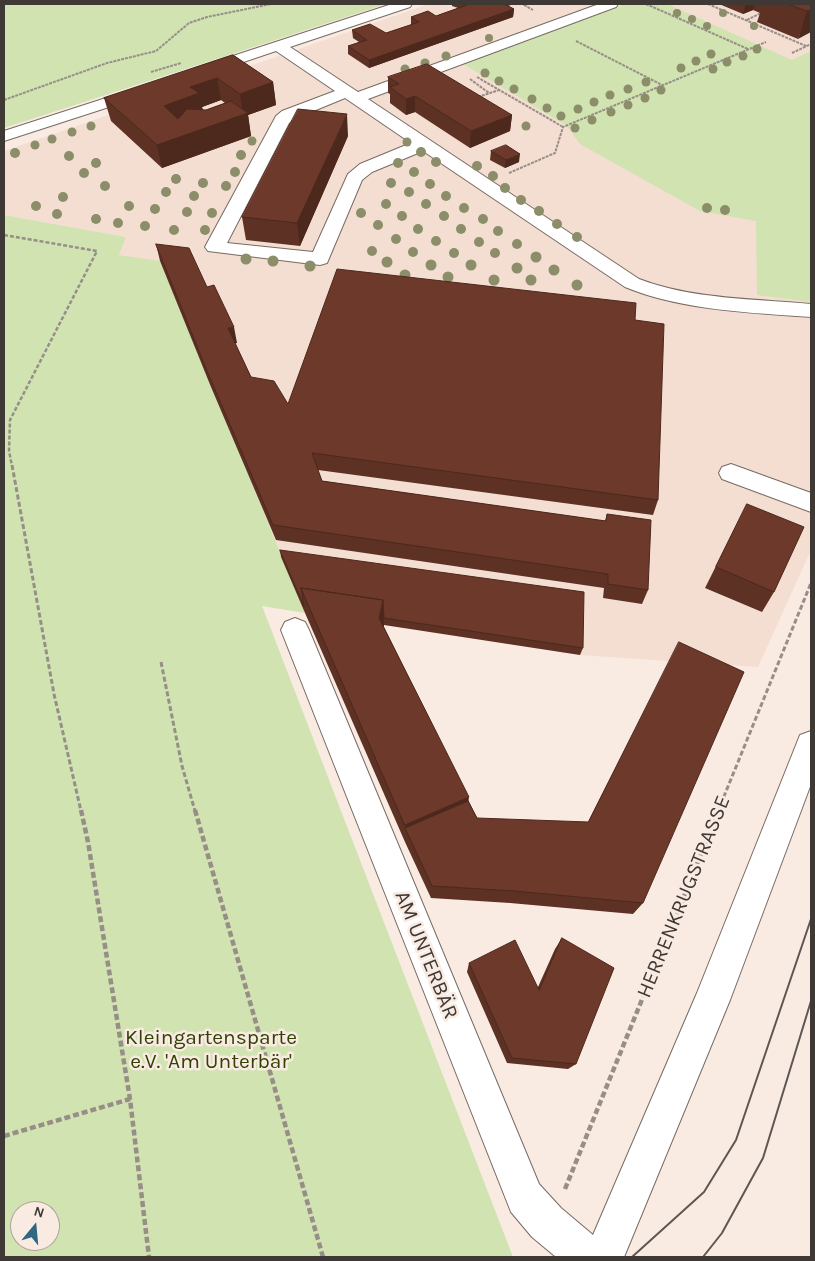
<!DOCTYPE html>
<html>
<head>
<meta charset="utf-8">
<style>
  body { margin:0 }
  #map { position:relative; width:815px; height:1261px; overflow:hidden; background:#f9eae2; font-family:Karla,sans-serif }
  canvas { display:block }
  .frame { position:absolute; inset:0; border:5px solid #3e3935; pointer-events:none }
  .north { position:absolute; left:10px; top:1201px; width:50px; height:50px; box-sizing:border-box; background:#f9eae2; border:1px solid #aea39d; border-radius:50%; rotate:17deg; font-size:14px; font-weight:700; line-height:20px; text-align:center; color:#3e3935 }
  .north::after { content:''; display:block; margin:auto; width:18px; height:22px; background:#306782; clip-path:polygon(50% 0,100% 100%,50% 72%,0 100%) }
</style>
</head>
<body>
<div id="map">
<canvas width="815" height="1261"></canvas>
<div class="frame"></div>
<div class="north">N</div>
</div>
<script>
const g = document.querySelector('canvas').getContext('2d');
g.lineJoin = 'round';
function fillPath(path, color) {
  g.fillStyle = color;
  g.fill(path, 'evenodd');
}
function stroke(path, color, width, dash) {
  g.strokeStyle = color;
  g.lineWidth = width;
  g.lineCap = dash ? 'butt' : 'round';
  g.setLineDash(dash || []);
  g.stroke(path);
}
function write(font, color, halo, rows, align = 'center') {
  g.font = font + ' Karla,sans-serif';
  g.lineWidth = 5;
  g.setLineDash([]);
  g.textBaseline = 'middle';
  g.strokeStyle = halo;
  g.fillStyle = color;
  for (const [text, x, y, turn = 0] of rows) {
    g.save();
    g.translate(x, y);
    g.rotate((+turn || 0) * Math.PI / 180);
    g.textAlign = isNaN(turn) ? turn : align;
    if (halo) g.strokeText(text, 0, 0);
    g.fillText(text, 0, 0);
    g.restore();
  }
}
fillPath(new Path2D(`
  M429 4H805L811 6V550L758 667 580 655 305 613 211 387 128 256 119 255 126 237 4 215V151Z`), '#f4ded2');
fillPath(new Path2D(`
  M4 4H386L4 128Z
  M626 4H667L792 60 811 51V302L757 295 756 221 700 211 580 144 567 126 463 64Z
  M4 215 126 237 119 255 160 261 305 613 262 606 513 1257H4ZM20 1211H50V1241H20Z`), '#d0e3b1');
const minor = new Path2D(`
  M392 4H412L410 7 290 47 358 92 599 4H618L616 7 368 99 639 279C690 299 756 299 811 304V317C752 313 680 310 625 287L423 151 372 172 362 180 327 263 320 265 208 251 205 247 276 116 282 111 335 91 276 51 202 76 196 74 194 71 196 68ZM345 98 411 143 360 164 348 174 313 252 227 243 289 123 294 119Z
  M140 87 146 89 148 92 146 95 4 141V131Z
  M731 464 811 493V512L722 479 719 473 722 467Z
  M295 618 305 622 309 630 539 1184 561 1208 593 1235 697 993 796 745 800 735 811 731V784L730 1000 624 1257H556L532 1237 511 1212 281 630 285 622Z`);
stroke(minor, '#776a63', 2);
stroke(new Path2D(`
  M528 4 524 5 533 10
  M646 4 748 49
  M708 4 806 46
  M747 20 761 13
  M576 41 662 85
  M792 53 811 44
  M151 72 181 63
  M477 77 563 127
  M470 79 489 93
  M478 97 499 90
  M4 100 107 63 156 51 189 23 207 17 271 4
  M509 173 555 153 563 127 766 42`), '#988e88', 2, [3, 1]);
stroke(new Path2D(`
  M4 235 97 251 10 420 9 451 12 466`), '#988e88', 2.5, [4, 2]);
stroke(new Path2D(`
  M12 465 54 694 81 811
  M161 662 182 766 195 811
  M718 811 811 583`), '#988e88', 3, [5, 2.5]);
stroke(new Path2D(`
  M81 810 88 842 130 1099 149 1257
  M195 810 323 1257
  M4 1136 130 1099
  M565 1189 719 810`), '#988e88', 4.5, [6, 3]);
fillPath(minor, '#fff');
stroke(new Path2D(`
  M632 1257 704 1192 736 1140 811 919
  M703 1257 722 1233 763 1158 811 1001`), '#5d5652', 2);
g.fillStyle = '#8b8e68';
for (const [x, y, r] of [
  [677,13,4],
  [723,13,4],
  [692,19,4],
  [707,26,4],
  [754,26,4],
  [489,38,4],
  [757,49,4.5],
  [711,54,4.5],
  [446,56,4.5],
  [743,56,4.5],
  [696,61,4.5],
  [727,62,4.5],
  [425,63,4.5],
  [681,68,4.5],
  [405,69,4.5],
  [713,69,4.5],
  [485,73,4.5],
  [499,81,4.5],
  [646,82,4.5],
  [514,89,4.5],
  [628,89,4.5],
  [661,90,4.5],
  [610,95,4.5],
  [645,98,4.5],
  [532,99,4.5],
  [594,102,4.5],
  [628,105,4.5],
  [547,108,4.5],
  [578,109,4.5],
  [611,112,4.5],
  [561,116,4.5],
  [592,120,4.5],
  [91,126,4.5],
  [526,126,4.5],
  [575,128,4.5],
  [72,132,4.5],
  [52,139,4.5],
  [252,141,4.5],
  [407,142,4.5],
  [35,145,4.5],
  [421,152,5],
  [15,153,5],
  [241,155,5],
  [69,156,5],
  [436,162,5],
  [96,163,5],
  [398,163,5],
  [477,166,5],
  [235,172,5],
  [414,172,5],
  [84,173,5],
  [493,176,5],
  [176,179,5],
  [203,183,5],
  [391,183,5],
  [430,184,5],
  [105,186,5],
  [226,186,5],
  [505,188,5],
  [166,192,5],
  [409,192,5],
  [194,196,5],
  [446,196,5],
  [63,197,5],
  [521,200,5],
  [386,204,5],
  [426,204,5],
  [36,206,5],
  [129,206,5],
  [464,208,5],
  [707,208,5],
  [155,209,5],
  [725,210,5],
  [539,211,5],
  [187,212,5],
  [212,213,5],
  [361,213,5],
  [57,214,5],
  [402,216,5],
  [444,216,5],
  [96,219,5],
  [483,219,5],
  [118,223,5],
  [557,224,5],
  [378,225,5],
  [145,226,5],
  [418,229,5],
  [461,229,5],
  [174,230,5],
  [205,230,5],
  [498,231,5],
  [577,237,5],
  [396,239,5],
  [436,241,5],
  [479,242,5],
  [517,244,5],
  [372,251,5],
  [413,252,5],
  [454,253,5],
  [495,253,5],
  [536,257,5.5],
  [246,259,5.5],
  [273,261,5.5],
  [387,262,5.5],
  [431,265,5.5],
  [471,265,5.5],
  [310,266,5.5],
  [517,268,5.5],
  [554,270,5.5],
  [405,275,5.5],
  [448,277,5.5],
  [494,280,5.5],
  [531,280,5.5],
  [577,285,5.5]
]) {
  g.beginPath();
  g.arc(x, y, r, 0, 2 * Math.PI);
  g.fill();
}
fillPath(new Path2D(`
  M452 4H514L508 6 514 9 513 17 369 68 348 54V46L359 42 353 38 352 30 386 33 411 25V17L436 16 458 8 452 6Z
  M719 4H811L798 39 757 22 760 13 753 10 743 14Z
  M233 55 273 82 276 105 248 115 251 136 162 168 111 121 104 98ZM221 100 225 103 206 110H203L202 107Z
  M388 77 512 115 510 131 470 148 415 112 406 115 390 103V94L388 93Z
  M348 136 300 246 246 240 242 217Z
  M491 151 519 162 505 168 490 160Z
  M156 244 207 287 237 343H235L251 377 288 404 635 320 658 500 653 515 318 470 322 481 605 521 607 514 648 590 642 604 603 598 604 588 276 540 211 387 160 261Z
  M747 504 774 592 762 612 705 588Z
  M280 550 583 648 580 655 384 625V627L477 818 643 903 633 914 510 903 431 898 405 842 305 613 281 557Z
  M562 938 576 1064 568 1069 507 1063 467 972 469 963 538 987 555 949Z`), '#5d3124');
fillPath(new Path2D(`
  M746 4H755L753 10 743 14Z
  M514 9 513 17 369 68V60Z
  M811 10V32L798 39 807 11Z
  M217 78 221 100 202 107 204 116 169 128 164 106 190 87Z
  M273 82 276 105 248 115 251 136 162 168 157 145 243 114 240 94Z
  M415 96V112L406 115V99Z
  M347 114 348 136 300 246 297 223Z
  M512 115 510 131 470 148 471 131Z
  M520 154 519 162 505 168 506 160Z
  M234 327 237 343 231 344 228 328Z
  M383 600 384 624 381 642 379 618Z
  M469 797 466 816 405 828V825Z`), '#4c281d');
const building = new Path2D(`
  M464 4H504L514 9 369 60 348 46 367 40 352 30 370 24 386 33 419 22 411 17 428 11 436 16 467 5Z
  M788 4H811V10L807 11Z
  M233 55 273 82 240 94 217 78 190 87 199 93 164 106 178 119 187 109 206 110 231 101 248 113 157 145 104 98Z
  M427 64 512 115 471 131 415 96 406 99 390 87 399 84 388 77Z
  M298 109 347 114 297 223 242 217Z
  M506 145 520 154 506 160 491 151Z
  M156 244 189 248 207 287 214 285 234 327 228 328 251 377 274 381 288 404 337 269 636 303 635 320 664 324 658 500 312 453 322 481 606 521 607 514 651 520 648 590 608 584V574L273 525 207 371Z
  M747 504 804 527 774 592 716 567Z
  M280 550 584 592 583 648 384 618 383 600 301 588 304 606Z
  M301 588 383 600 379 618 469 797 405 825Z
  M679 642 744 672 643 903 514 891 432 886 405 828 468 801 477 818 588 822Z
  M562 938 614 968 576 1064 512 1058 469 963 515 940 539 990Z`);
fillPath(building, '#6c392a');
stroke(building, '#4c281d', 1);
write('21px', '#3e3935', '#f9eae2', [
  ["HERRENKRUGSTRASSE",684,897,-68],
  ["AM UNTERBÄR",426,955,68]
]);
write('21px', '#314205', '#f9eae2', [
  ["Kleingartensparte",211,1038],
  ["e.V. 'Am Unterbär'",211,1062]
]);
</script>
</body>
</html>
